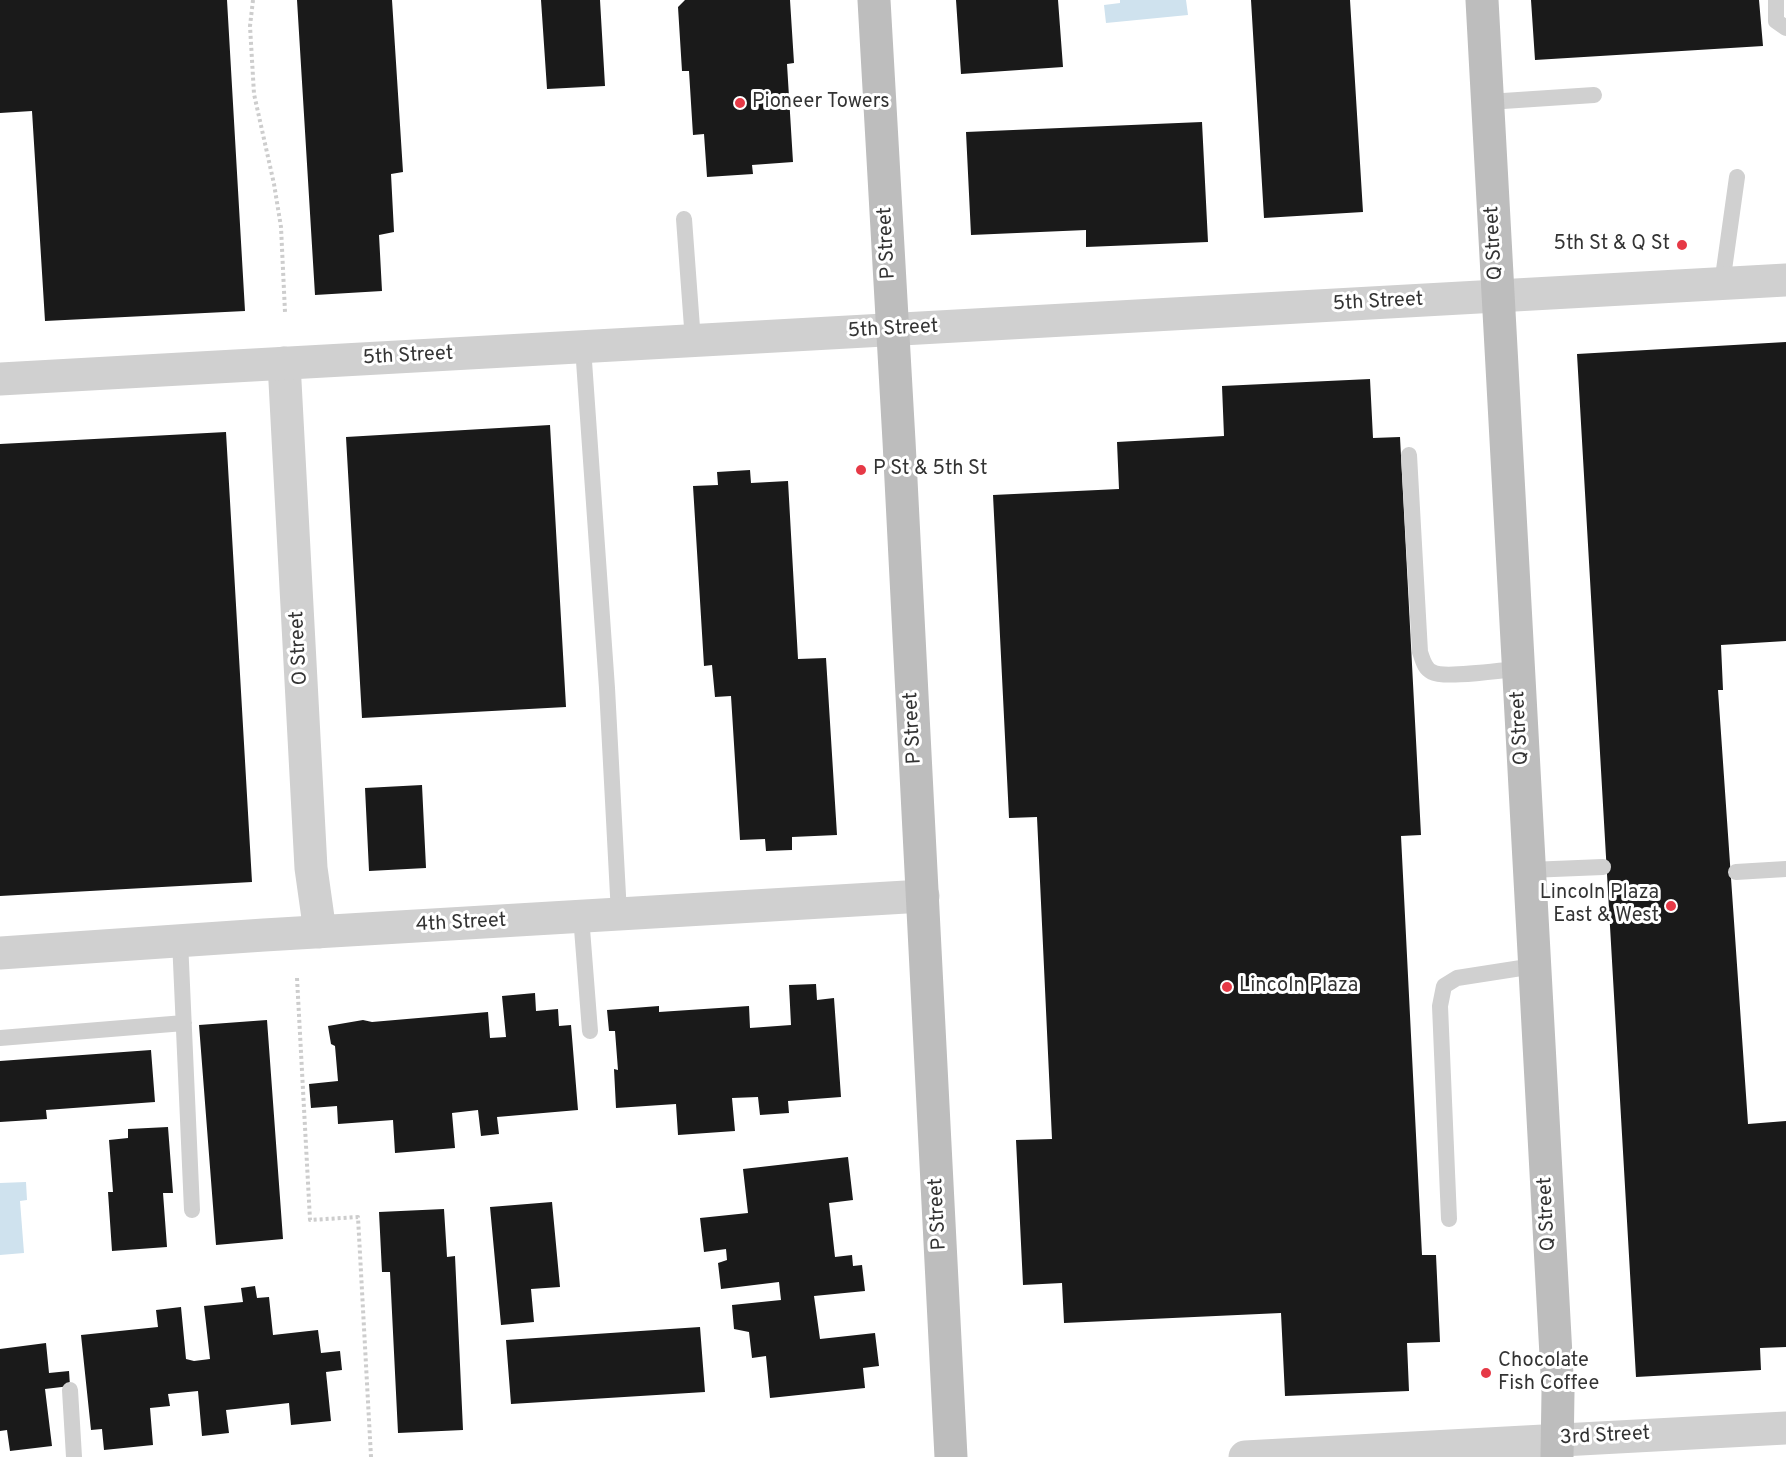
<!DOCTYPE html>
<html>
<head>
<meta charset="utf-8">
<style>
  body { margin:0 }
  canvas { display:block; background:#fff }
</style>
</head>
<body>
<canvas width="1786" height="1457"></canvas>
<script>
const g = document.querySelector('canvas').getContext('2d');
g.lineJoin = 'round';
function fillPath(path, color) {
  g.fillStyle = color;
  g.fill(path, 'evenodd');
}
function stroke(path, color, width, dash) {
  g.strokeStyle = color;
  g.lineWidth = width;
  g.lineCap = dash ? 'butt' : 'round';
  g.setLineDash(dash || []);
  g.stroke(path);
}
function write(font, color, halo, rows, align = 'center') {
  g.font = font + ' Overpass,sans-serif';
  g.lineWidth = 6;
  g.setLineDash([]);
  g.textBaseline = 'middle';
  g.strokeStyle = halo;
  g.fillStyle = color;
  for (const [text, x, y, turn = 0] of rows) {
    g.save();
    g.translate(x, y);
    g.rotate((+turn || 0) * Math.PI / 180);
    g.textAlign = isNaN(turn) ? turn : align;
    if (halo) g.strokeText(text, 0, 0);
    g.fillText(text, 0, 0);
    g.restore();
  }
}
fillPath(new Path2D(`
  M1120 0H1186L1188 15 1106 23 1104 5 1120 3Z
  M26 1182 27 1200 20 1201 24 1253 0 1255V1183Z`), '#cfe2ee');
fillPath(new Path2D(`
  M0 0H227L245 311 45 321 32 111 0 113Z
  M297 0H392L403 172 391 174 394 232 379 235 382 291 315 295Z
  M541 0H600L605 86 547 89Z
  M685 0H790L794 63 787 64 793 162 752 165 753 174 707 177 704 134 693 135 689 71H682L678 7Z
  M956 0H1058L1063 67 961 74Z
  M1251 0H1350L1363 212 1264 218Z
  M1531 0H1759L1763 46 1535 60Z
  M1202 122 1208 242 1086 247V230L971 235 966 132Z
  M1786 342V641L1721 645 1723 690H1718L1748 1124 1786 1121V1347L1760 1348 1761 1370 1636 1377 1577 354Z
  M1370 379 1373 438 1400 437 1421 835 1401 836 1422 1255H1436L1440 1342 1407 1343 1409 1391 1285 1396 1281 1313 1064 1323 1062 1283 1023 1285 1016 1140 1052 1139 1037 817 1009 818 993 495 1119 489 1117 442 1224 436 1222 386Z
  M550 425 566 707 362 718 346 437Z
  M226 432 252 882 0 896V444Z
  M750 470 751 483 788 481 798 659 826 658 837 835 792 837V850L766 851 765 839 740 840 731 696 715 697 712 665 704 666 693 486 718 485 717 472Z
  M422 785 426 868 369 871 365 788Z
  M816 984 817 1000 834 998 841 1097 788 1101 789 1113 760 1115 758 1097 732 1098 735 1131 678 1135 676 1104 616 1108 614 1069 618 1070 615 1031H609L607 1010 659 1006V1012L749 1006 750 1028 791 1025 789 985Z
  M535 993 536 1011 558 1009 559 1026 571 1025 578 1110 497 1117 499 1134 481 1136 478 1110 452 1113 455 1148 395 1153 393 1120 338 1124 337 1106 311 1108 309 1084 338 1081 335 1046 331 1044 328 1026 363 1020 372 1022 488 1012 490 1038 506 1037 502 996Z
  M267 1020 283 1239 216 1245 199 1025Z
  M151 1050 155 1102 46 1110 47 1119 0 1122V1061Z
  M168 1127 173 1193H163L167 1247 112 1251 108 1192H113L109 1140 128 1138V1129Z
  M848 1157 853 1200 829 1203 835 1257 852 1255 853 1266 862 1265 865 1291 814 1296 820 1339 875 1333 879 1366 863 1368 865 1388 770 1398 766 1356 752 1358 749 1332 734 1329 732 1305 781 1300 779 1282 721 1289 718 1263 727 1260 726 1249 704 1252 700 1218 748 1213 743 1169Z
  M552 1202 560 1287 531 1289 534 1322 501 1325 490 1207Z
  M444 1209 447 1257 455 1256 463 1430 398 1433 390 1272H382L379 1212Z
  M255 1286 257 1298 269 1297 273 1335 318 1330 321 1353 340 1351 342 1370 326 1372 331 1421 291 1425 289 1403 226 1410 229 1433 202 1436 198 1391 168 1394 170 1406 150 1408 153 1445 104 1450 102 1429 91 1430 81 1335 158 1327 156 1310 181 1307 186 1359 194 1361 210 1359 204 1306 243 1302 241 1288Z
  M700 1327 705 1392 511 1404 506 1340Z
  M46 1343 49 1373 69 1371 70 1386 45 1389 52 1446 10 1451 7 1430 0 1431V1349Z`), '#1a1a1a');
stroke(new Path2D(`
  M253 0 250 26 254 94 274 184 281 227 285 312
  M297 978 310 1220 358 1217 371 1457`), '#cdcdcd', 4, [3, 3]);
stroke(new Path2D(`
  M1776 0V21L1786 28
  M1488 102 1594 95
  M684 219 693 341
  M1722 284 1737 177
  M583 347 607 688 619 914
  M1409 455 1420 652C1423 660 1424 668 1432 672 1444 679 1501 670 1518 669
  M1529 870 1603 867
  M1736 872 1786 869
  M581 916 590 1031
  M180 940 192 1210
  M0 1038 184 1023
  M1449 1219 1440 1006 1444 986 1457 978 1534 966
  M70 1390 74 1457`), '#d0d0d0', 16);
stroke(new Path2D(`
  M284 363 311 868 320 932
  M0 953 264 935 923 896`), '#d0d0d0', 33);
stroke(new Path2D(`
  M0 379 1786 280
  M1245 1457 1786 1428`), '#d0d0d0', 33);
stroke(new Path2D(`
  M874 0 899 441 951 1457
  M1482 0 1558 1392 1557 1457`), '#bdbdbd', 33);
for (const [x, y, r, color] of [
  [740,103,6,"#e63946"],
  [1682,245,6,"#e63946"],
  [861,470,6,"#e63946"],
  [1671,906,6,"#e63946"],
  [1227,987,6,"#e63946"],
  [1486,1373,6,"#e63946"]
]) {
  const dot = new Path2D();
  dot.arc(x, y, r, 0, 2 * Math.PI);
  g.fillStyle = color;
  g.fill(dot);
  stroke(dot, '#fff', 2);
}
write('20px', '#333', '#fff', [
  ["Pioneer Towers",752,103],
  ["5th St & Q St",1670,245,"right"],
  ["P St & 5th St",873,470],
  ["Lincoln Plaza",1659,894,"right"],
  ["East & West",1659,917,"right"],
  ["Lincoln Plaza",1239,987],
  ["Chocolate",1498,1362],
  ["Fish Coffee",1498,1385]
], 'left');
write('20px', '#333', '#fff', [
  ["P Street",888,243,-93],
  ["Q Street",1495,243,-93],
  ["5th Street",1378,303,-3],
  ["5th Street",893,330,-3],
  ["5th Street",408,357,-3],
  ["O Street",300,648,-93],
  ["P Street",914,728,-93],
  ["Q Street",1521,728,-93],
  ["4th Street",461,924,-3],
  ["P Street",939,1214,-93],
  ["Q Street",1548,1214,-93],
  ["3rd Street",1605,1437,-3]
]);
</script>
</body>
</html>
